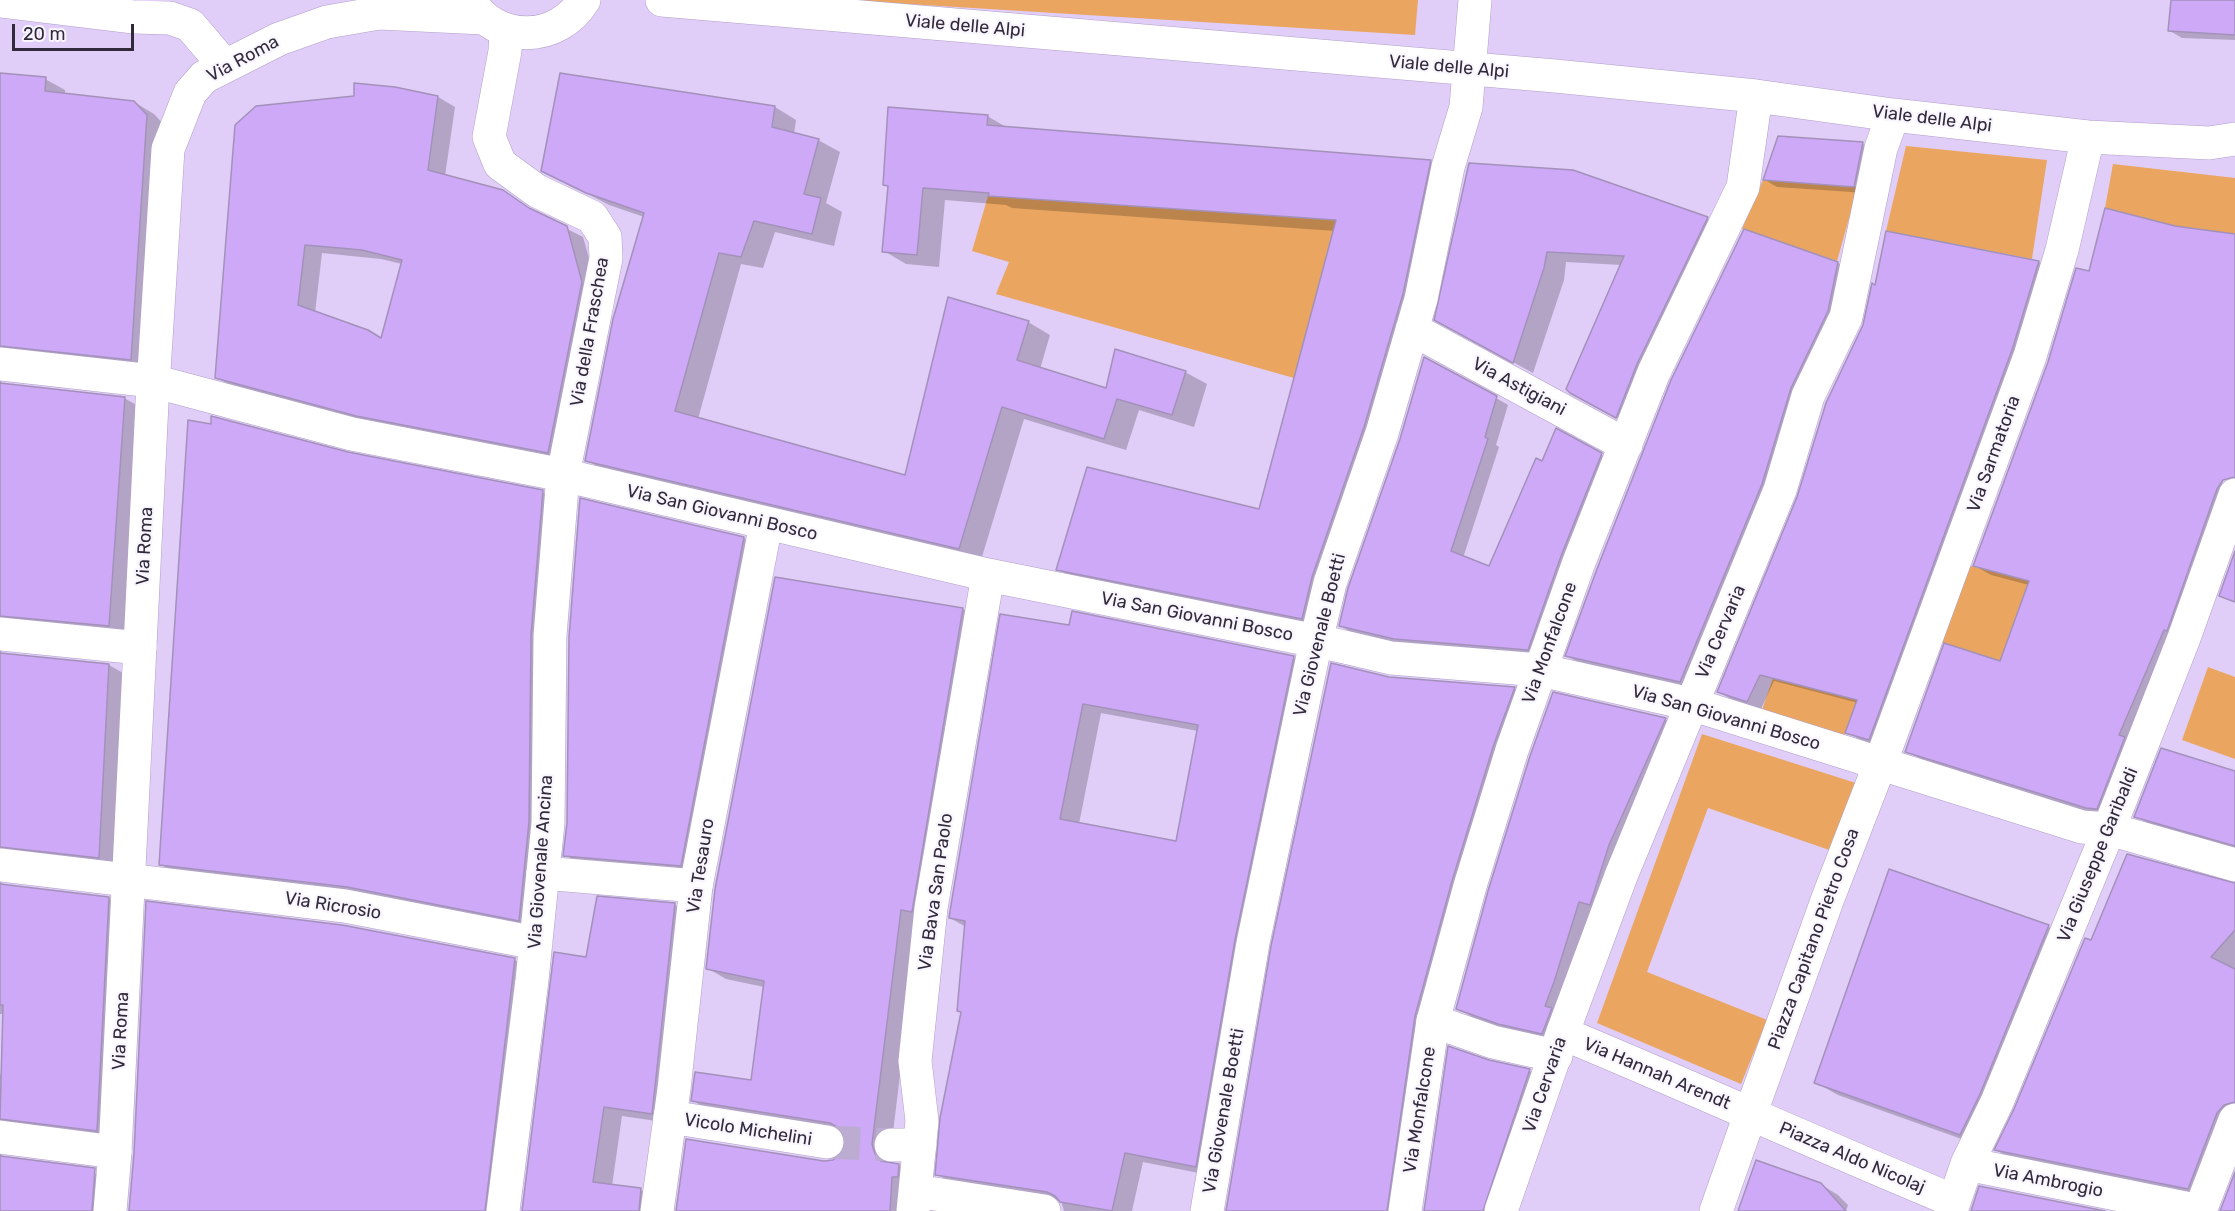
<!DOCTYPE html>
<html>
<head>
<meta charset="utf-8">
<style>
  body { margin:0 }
  #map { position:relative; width:2235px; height:1211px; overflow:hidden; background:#e0cdf8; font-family:Rubik,sans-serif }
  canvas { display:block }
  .scale { position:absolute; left:12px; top:24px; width:122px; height:27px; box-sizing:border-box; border:3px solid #312a3a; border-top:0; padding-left:8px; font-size:18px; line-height:21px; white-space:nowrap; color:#312a3a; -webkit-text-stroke:4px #f9f5fe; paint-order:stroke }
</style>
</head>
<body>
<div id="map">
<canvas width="2235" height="1211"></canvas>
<div class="scale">20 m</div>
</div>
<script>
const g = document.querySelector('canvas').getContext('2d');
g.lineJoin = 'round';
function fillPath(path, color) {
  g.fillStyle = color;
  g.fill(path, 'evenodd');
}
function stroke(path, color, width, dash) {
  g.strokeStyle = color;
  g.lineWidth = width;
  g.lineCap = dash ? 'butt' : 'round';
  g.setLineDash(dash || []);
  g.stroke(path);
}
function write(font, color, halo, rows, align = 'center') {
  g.font = font + ' Rubik,sans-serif';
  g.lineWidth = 4.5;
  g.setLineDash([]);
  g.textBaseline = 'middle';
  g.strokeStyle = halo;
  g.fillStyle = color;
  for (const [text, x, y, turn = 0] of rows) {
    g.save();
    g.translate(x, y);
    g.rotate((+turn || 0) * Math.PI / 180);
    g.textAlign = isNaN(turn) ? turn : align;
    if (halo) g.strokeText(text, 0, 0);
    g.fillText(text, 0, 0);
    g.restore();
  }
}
fillPath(new Path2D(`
  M841 0H1418L1415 35Z
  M1906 146 2047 160 2032 259 1886 231Z
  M2113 164 2235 178V234L2175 226 2105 208Z
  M1763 180 1858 187 1837 261 1742 229Z
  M988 196 1336 220 1294 378 996 294 1009 262 972 251Z
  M1963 564 2029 581 2000 661 1939 642Z
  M2208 667 2235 677V759L2182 740Z
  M1773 678 1809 688 1815 684 1857 700 1844 736 1761 713Z
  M1702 734 1859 784 1835 852 1708 808 1647 972 1767 1020 1741 1084 1597 1023Z`), '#eaa660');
fillPath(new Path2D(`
  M2173 0H2235V40L2182 38 2170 31Z
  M0 74 45 79 65 90V95L134 102 154 114 166 127 150 370 0 374 2 385 124 398 144 409 128 636 0 644 2 655 109 665 128 676 118 868 0 875 2 886 108 898 128 910 110 1140 0 1147 2 1158 87 1169 107 1180 105 1211H0V1074L2 1075 4 1014H0Z
  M438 97 455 107 445 176 503 191 538 214 583 237 599 293 565 462 375 425 233 387 216 377 236 126ZM322 253 381 259 402 264 382 340 315 313Z
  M775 107 796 120 794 134 818 140 840 152 826 203 842 212 834 246 775 232 763 268 741 264 698 419 906 477 1028 322 1050 335 1040 369 1107 389 1185 372 1207 384 1194 427 1139 410 1126 450 1024 419 981 560 608 473 587 460 644 217 609 205 543 170Z
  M987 116 1008 128 1430 161 1452 174 1324 631 1080 582 1058 569 1260 511 1335 231 1012 208 1006 205 945 200 939 267 906 264 884 251 890 188 884 184Z
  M1779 137 1863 144 1875 151 1866 193 1777 187 1765 180Z
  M1470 164 1707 218 1727 229 1636 428 1592 404 1622 265 1566 262 1564 280 1533 373 1456 331Z
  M2174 227 2235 236V447L2103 817 1923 760 1906 751 2001 663 2029 585 1991 575 1975 566 2090 272Z
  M1836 262 1851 270 1695 689 1581 664 1567 656Z
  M2039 262 2052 270 1882 747 1860 740 1847 732 1858 703 1774 681 1761 709 1732 700 1719 692 1799 498 1864 325 1876 287Z
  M1496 398 1508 405 1496 445 1499 447 1463 558 1490 568 1543 463 1557 430 1613 461 1540 656 1407 645 1352 633 1341 626Z
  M348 454 542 492 560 502 537 930 178 874 160 864Z
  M581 500 744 538 767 552 704 878 588 868 565 855 568 823Z
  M776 579 963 609 981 620 919 919 890 1157 892 1164 898 1165 917 1176 913 1211H677L824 1162 835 1161 842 1155 847 1146 844 1132 711 1111 693 1101 752 1082 764 987 726 979 707 968Z
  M1002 616 1293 657 1311 668 1214 1176 1143 1162 1132 1211H1064L1061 1201 955 1185 937 1174 962 1013 966 927 950 918ZM1101 713 1198 731 1177 842 1079 824Z
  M1389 678 1514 688 1532 699 1512 754 1406 1211H1227Z
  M1665 719 1680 727 1557 1041 1514 1032 1472 1017 1457 1008Z
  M2235 773V849L2153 826 2136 816Z
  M1890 871 2049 927 2072 940 1984 1147 1838 1095 1815 1082Z
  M2235 885V1123L2206 1198 2013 1160 1996 1150 2092 942Z
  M675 905 693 915 670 1123 622 1116 612 1186 641 1190 659 1200 657 1211H523L588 959Z
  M342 926 515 960 533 970 503 1211H143Z
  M1488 1062 1530 1071 1548 1081 1503 1211H1425Z
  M1820 1184 1838 1195 1848 1205 1846 1211H1739Z`), '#0003');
const building = new Path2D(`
  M2171 0H2235V35L2168 31Z
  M0 73 46 77 45 91 134 101 147 115 131 360 0 346Z
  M560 73 775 106 772 127 819 139 804 194 821 198 812 234 754 221 741 257 719 253 675 411 905 475 948 297 1029 321 1017 360 1106 388 1115 349 1186 371 1172 415 1117 399 1104 439 1002 407 959 549 585 461 613 319 644 213 586 193 541 171Z
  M354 83 395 87 438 96 428 170 503 190 529 208 567 226 582 282 548 453 356 416 215 378 235 125 256 106 354 96ZM305 245 362 250 402 260 381 338 368 330 298 305Z
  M888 107 988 115 987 125 1431 160 1403 294 1364 427 1312 577 1302 619 1056 570 1087 467 1259 509 1336 220 988 196 989 193 923 188 917 255 882 252 888 186 883 185Z
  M1778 136 1863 142 1854 187 1763 180Z
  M1469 163 1573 170 1708 217 1637 364 1616 418 1570 393 1566 389 1624 256 1547 252 1544 268 1513 363 1434 320Z
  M2105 208 2175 226 2235 234V477L2223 480 2217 489 2167 631 2164 630 2119 735 2125 737 2097 809 2086 808 1905 752 1944 643 2000 661 2029 581 1973 566 2048 362 2076 268 2089 271Z
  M1744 229 1838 262 1828 311 1791 388 1762 484 1680 682 1565 656 1597 569 1671 380Z
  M1886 231 2039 261 2012 350 1869 740 1845 733 1857 700 1760 675 1747 702 1717 692 1797 497 1826 403 1863 325 1872 283 1875 285Z
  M1424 357 1497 396 1485 437 1488 439 1451 551 1489 566 1536 458 1542 461 1556 428 1602 453 1561 556 1528 650 1394 639 1339 626 1348 588 1400 439Z
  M0 383 125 397 109 626 0 616Z
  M211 416 348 452 543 490 531 635 529 822 519 921 347 887 159 865 188 420 211 424Z
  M580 498 744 537 681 866 563 856 567 823 569 637Z
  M2235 551V602L2219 596Z
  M775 577 963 608 912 912 901 910 872 1144 875 1154 881 1161 899 1164 898 1177H892L890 1211H676L686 1139 824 1161 833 1160 841 1154 846 1144 845 1136 839 1128 830 1123 691 1101 695 1072 751 1080 764 981 706 969 715 889Z
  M1072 611 1294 656 1235 940 1196 1167 1125 1153 1112 1211 1060 1202 1055 1196 1047 1192 935 1175 940 1118 961 1012 957 1011 965 921 949 918 950 911 1000 614 1069 625ZM1083 704 1198 725 1176 841 1060 819Z
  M0 653 109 664 99 858 0 847Z
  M1331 663 1389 677 1515 687 1494 744 1452 881 1415 1016 1387 1211H1226L1271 946Z
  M1553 692 1666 718 1609 845 1590 905 1579 902 1554 982 1545 1006 1552 1008 1542 1034 1498 1024 1456 1009 1488 891 1530 756Z
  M2161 748 2235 771V846L2134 817Z
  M2127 854 2235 883V930L2211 957 2235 969V1102L2224 1105 2217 1113 2188 1189 1994 1150 2014 1109 2085 938 2091 940Z
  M1889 869 2049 925 1980 1094 1960 1135 1814 1083Z
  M0 884 109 897 97 1131 0 1119 3 1005H0Z
  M597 896 675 903 652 1114 604 1107 593 1182 641 1188 639 1211H522L554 952 586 957Z
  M146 901 342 925 515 958 485 1211H129L134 1153Z
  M1448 1046 1489 1060 1530 1069 1483 1211H1424Z
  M0 1156 95 1168 92 1211H0Z
  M1756 1160 1821 1183 1846 1211H1738Z
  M2235 1172V1211H2220Z
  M1979 1186 2105 1211H1971Z`);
fillPath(building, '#cda9f8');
stroke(building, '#a391ba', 1.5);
stroke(new Path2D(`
  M827 1142 891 1145`), '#bdacd2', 33, [33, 16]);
const pedestrian = new Path2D(`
  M0 1 134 17 170 18 190 25 224 65
  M543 873 696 886
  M1433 1021 1493 1042 1556 1056
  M670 1117 827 1142
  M891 1145H920
  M1716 1211 1750 1115`);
const minor = new Path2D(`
  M662 0 1555 76 1756 96 1893 115 2088 137 2209 143 2235 139
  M1412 329 1626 445
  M0 364 153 381 352 434 563 475 988 575 1336 645 1391 658 1540 670 1691 704 2082 827 2109 829 2235 865
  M0 634 140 648
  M0 865 345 906 536 943
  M1564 1034C1694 1088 1823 1147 1954 1201
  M1750 1115 1828 898 1880 764 2030 356 2062 250 2088 137
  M0 1137 115 1152
  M1967 1164 2200 1211 2235 1120
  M916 1191 1044 1211
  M503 1211 532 980 548 823 550 636 563 475 606 258 605 237 592 217 537 191 500 164 489 137 505 51 506 31
  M657 1211 674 1089 696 886 766 524
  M913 1211 922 1121 915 1061 931 908 988 575
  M1207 1211 1253 943 1316 641 1330 583 1382 433 1421 299 1448 167 1466 107 1475 0
  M1405 1211 1433 1021 1470 886 1512 750 1579 562 1654 372 1743 187 1756 96
  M1501 1211 1564 1029 1621 876 1780 490 1808 396 1846 317 1881 148 1893 115
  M1951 1211 1967 1164 1997 1102 2109 829 2184 638 2235 495`);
const secondary = new Path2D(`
  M470 1C496 44 558 43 584 0
  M110 1211 115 1152 152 403 168 149 190 93 204 77 279 39 327 22 379 13 483 18`);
stroke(pedestrian, '#b19fc8', 34);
stroke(minor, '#b19fc8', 34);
stroke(secondary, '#b19fc8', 34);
stroke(pedestrian, '#fff', 33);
stroke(minor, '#fff', 33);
stroke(secondary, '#fff', 33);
write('18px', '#312a3a', '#f9f5fe', [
  ["Viale delle Alpi",965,26,5],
  ["Via Roma",243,59,-28],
  ["Viale delle Alpi",1449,67,5],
  ["Viale delle Alpi",1932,119,7],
  ["Via della Fraschea",590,332,-80],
  ["Via Astigiani",1519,387,28],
  ["Via Sarmatoria",1994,454,-70],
  ["Via San Giovanni Bosco",722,513,13],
  ["Via Roma",145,546,-87],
  ["Via San Giovanni Bosco",1197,617,11],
  ["Via Cervaria",1721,632,-67],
  ["Via Giovenale Boetti",1320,635,-76],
  ["Via Monfalcone",1550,643,-70],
  ["Via San Giovanni Bosco",1726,718,16],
  ["Via Giuseppe Garibaldi",2098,855,-68],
  ["Via Giovenale Ancina",541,862,-86],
  ["Via Tesauro",701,866,-81],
  ["Via Bava San Paolo",936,892,-82],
  ["Via Ricrosio",333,906,9],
  ["Piazza Capitano Pietro Cosa",1814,939,-70],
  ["Via Roma",121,1031,-87],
  ["Via Hannah Arendt",1657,1074,23],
  ["Via Cervaria",1545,1085,-71],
  ["Via Monfalcone",1420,1110,-81],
  ["Via Giovenale Boetti",1224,1111,-80],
  ["Vicolo Michelini",748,1130,9],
  ["Piazza Aldo Nicolaj",1852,1158,23],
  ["Via Ambrogio",2048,1181,11]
]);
</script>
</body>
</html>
